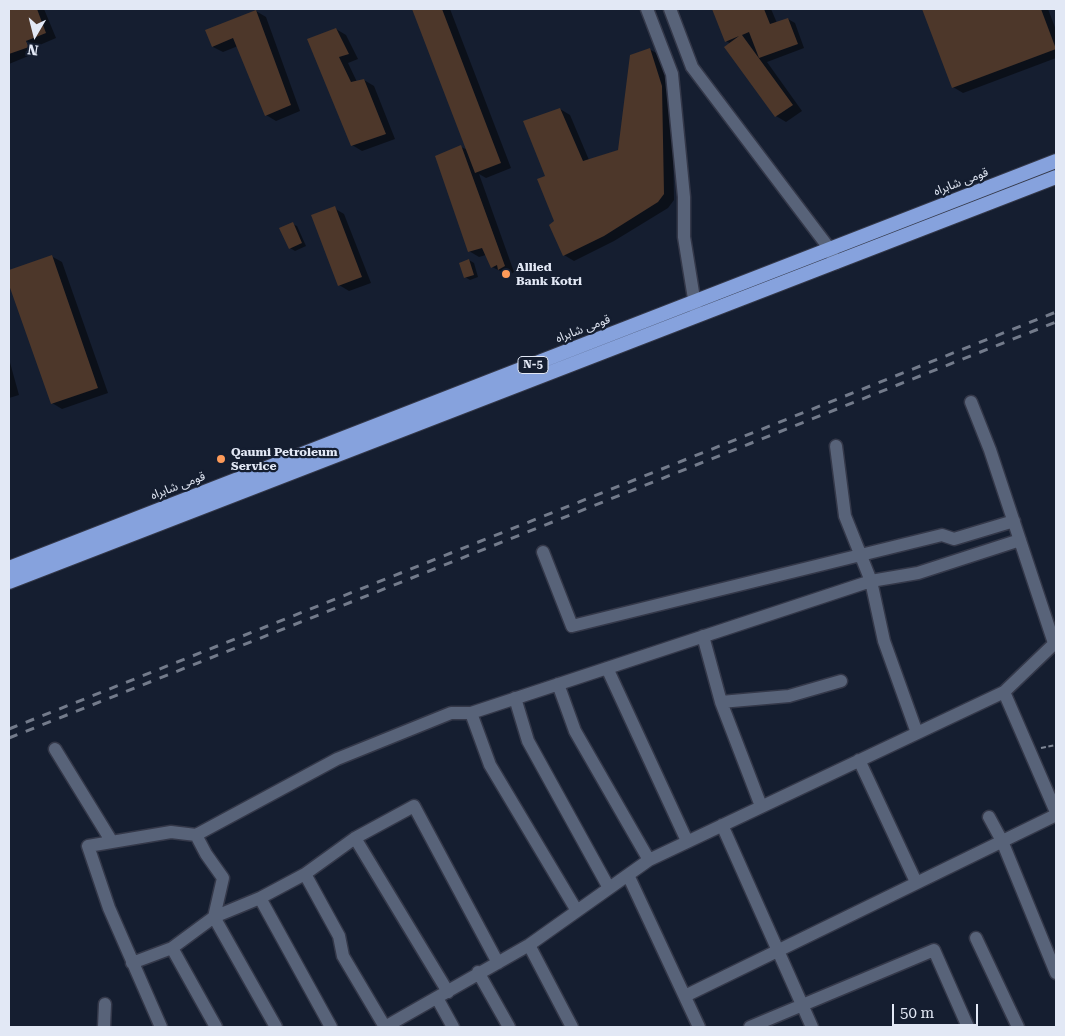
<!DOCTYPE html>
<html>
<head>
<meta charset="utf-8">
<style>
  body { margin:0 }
  #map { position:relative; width:1065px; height:1036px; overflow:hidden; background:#151e30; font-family:"Roboto Serif",serif }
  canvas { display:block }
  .frame { position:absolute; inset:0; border:10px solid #e2e8f5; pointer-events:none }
  .north { position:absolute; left:10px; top:10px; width:50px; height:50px; -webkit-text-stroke:4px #151e30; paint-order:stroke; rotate:188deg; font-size:14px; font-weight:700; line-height:20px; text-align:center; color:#e2e8f5 }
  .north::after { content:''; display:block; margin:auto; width:18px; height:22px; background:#e2e8f5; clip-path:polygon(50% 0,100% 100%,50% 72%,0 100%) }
  .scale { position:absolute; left:892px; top:1004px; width:86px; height:22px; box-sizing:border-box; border:2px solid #e2e8f5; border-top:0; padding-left:6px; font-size:15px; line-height:18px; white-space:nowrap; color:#e2e8f5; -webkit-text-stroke:4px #151e30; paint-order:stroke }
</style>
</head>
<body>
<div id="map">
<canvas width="1065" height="1036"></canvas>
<div class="frame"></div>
<div class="north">N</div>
<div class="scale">50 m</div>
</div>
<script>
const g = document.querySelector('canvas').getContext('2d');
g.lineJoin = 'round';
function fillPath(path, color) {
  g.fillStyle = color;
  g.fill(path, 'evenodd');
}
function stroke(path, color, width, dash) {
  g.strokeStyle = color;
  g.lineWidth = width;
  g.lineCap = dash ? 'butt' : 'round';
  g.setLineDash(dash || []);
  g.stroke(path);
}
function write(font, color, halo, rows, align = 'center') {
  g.font = font + ' "Roboto Serif","Noto Sans Arabic",serif';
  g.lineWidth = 4.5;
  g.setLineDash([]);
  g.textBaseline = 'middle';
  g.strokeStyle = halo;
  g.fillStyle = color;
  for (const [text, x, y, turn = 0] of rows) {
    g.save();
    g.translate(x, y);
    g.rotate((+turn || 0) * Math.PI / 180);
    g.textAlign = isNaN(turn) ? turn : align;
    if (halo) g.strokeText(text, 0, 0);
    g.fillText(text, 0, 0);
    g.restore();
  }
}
fillPath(new Path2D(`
  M9 9H44L56 38 35 47 38 52 9 64Z
  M413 9H450L511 168 486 178 479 174 514 272 509 275 492 267 486 255 479 257 469 251 461 147 468 150Z
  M713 9H771L777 23 788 19 795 23 804 48 767 62 802 111 786 122 776 116 731 44 726 41Z
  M924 9H1048L1056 30V58L963 93 953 87Z
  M256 11 266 17 300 111 276 121 266 115 238 46 223 52 213 47 206 31Z
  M336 29 346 35 358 59 348 63 357 82 364 80 374 86 395 139 362 151 352 145 309 40Z
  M649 49 660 55 672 92 674 200 668 208 614 241 574 261 564 255 546 177 560 109 570 115 589 160 619 150Z
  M334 208 344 214 371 283 349 291 339 285Z
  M292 224 297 226 306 246 295 251 290 248Z
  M51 256 62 262 108 393 62 409 52 403 9 282V271Z
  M469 260 474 263 478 277 470 280 465 277Z
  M9 359 19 395 9 398Z`), '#0007');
fillPath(new Path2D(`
  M9 9H37L46 33 26 41 29 47 9 54Z
  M412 9H442L501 163 475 173Z
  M712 9H764L770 24 788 18 798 44 759 58 749 32 742 35 793 105 775 117 724 47 739 36 725 42Z
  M922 9H1041L1056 49 952 88Z
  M256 10 291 105 265 116 233 38 212 47 205 30Z
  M336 28 349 54 339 57 351 82 364 79 386 134 351 146 307 39Z
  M650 48 662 86 664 194 658 202 604 236 563 256 549 225 554 221 537 179 545 176 523 121 560 108 583 161 618 150 630 55Z
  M461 145 505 266 498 270 497 265 491 268 482 248 468 252 435 156Z
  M335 206 362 277 338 286 311 215Z
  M293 222 302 243 289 249 279 228Z
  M52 255 98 388 51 404 9 285V270Z
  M469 259 474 275 464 278 459 263Z`), '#4d372a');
const minor = new Path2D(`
  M647 9 672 74 684 197V237L696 311
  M670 9 692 67 829 248 836 263
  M971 402 990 450 1054 643
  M836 446 845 516 871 581 884 641 917 733
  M543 552 572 626 942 535 954 539 1014 521
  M703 636 721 702 761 806
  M607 668 687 841
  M558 684 575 731 649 860
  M1004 692 1056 812
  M515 698 528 741 609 888
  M721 702 789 696 841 681
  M471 713 490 765 577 911
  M55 749 112 842
  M859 760 916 882
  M989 817 1002 841 1056 973
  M722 825 812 1027
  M196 835 206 854 223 878 214 917 276 1027
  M355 838 448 992
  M305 874 339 936 343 956 385 1027
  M628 875 699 1027
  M260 898 331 1027
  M976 938 1018 1027
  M529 945 572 1027
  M172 948 216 1027
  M132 963 172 948 214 917 260 898 305 874 355 838 414 806 498 963
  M478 972 509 1027
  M685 996 1056 815
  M437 998 453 1027
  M104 1027 105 1004
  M161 1027 109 908 88 846 171 832 196 835 337 759 451 713H471L871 581 918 573 1020 540
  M385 1027 529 945 649 860 1004 692 1056 642
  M750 1027 934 950 968 1027`);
const trunk = new Path2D(`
  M9 568 1056 161
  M9 582 1056 177`);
stroke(minor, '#343849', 15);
stroke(trunk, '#343849', 16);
stroke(new Path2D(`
  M1041 748 1056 745`), '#7f8796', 2, [5, 2.5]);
stroke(minor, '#586379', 12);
stroke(trunk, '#86a2dd', 14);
stroke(new Path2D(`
  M9 729 1056 312
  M9 738 1056 322`), '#737b8b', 3, [9, 9]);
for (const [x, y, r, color] of [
  [506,274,5,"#fe9b59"],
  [221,459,5,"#fe9b59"]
]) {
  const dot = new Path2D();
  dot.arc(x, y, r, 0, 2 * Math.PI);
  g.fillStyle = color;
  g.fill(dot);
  stroke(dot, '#151e30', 2);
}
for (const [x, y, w] of [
  [533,365,30]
]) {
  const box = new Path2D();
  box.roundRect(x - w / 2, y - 8.5, w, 17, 4);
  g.fillStyle = '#151e30';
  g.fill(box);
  stroke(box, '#e2e8f5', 1);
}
write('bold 11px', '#e2e8f5', null, [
  ["N-5",533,365]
]);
write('12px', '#e2e8f5', '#151e30', [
  ["قومی شاہراہ",961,182,-21],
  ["قومی شاہراہ",583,329,-21],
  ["قومی شاہراہ",178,486,-21]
]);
write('bold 12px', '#e2e8f5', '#151e30', [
  ["Allied",516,267],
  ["Bank Kotri",516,281],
  ["Qaumi Petroleum",231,452],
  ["Service",231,466]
], 'left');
</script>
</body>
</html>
